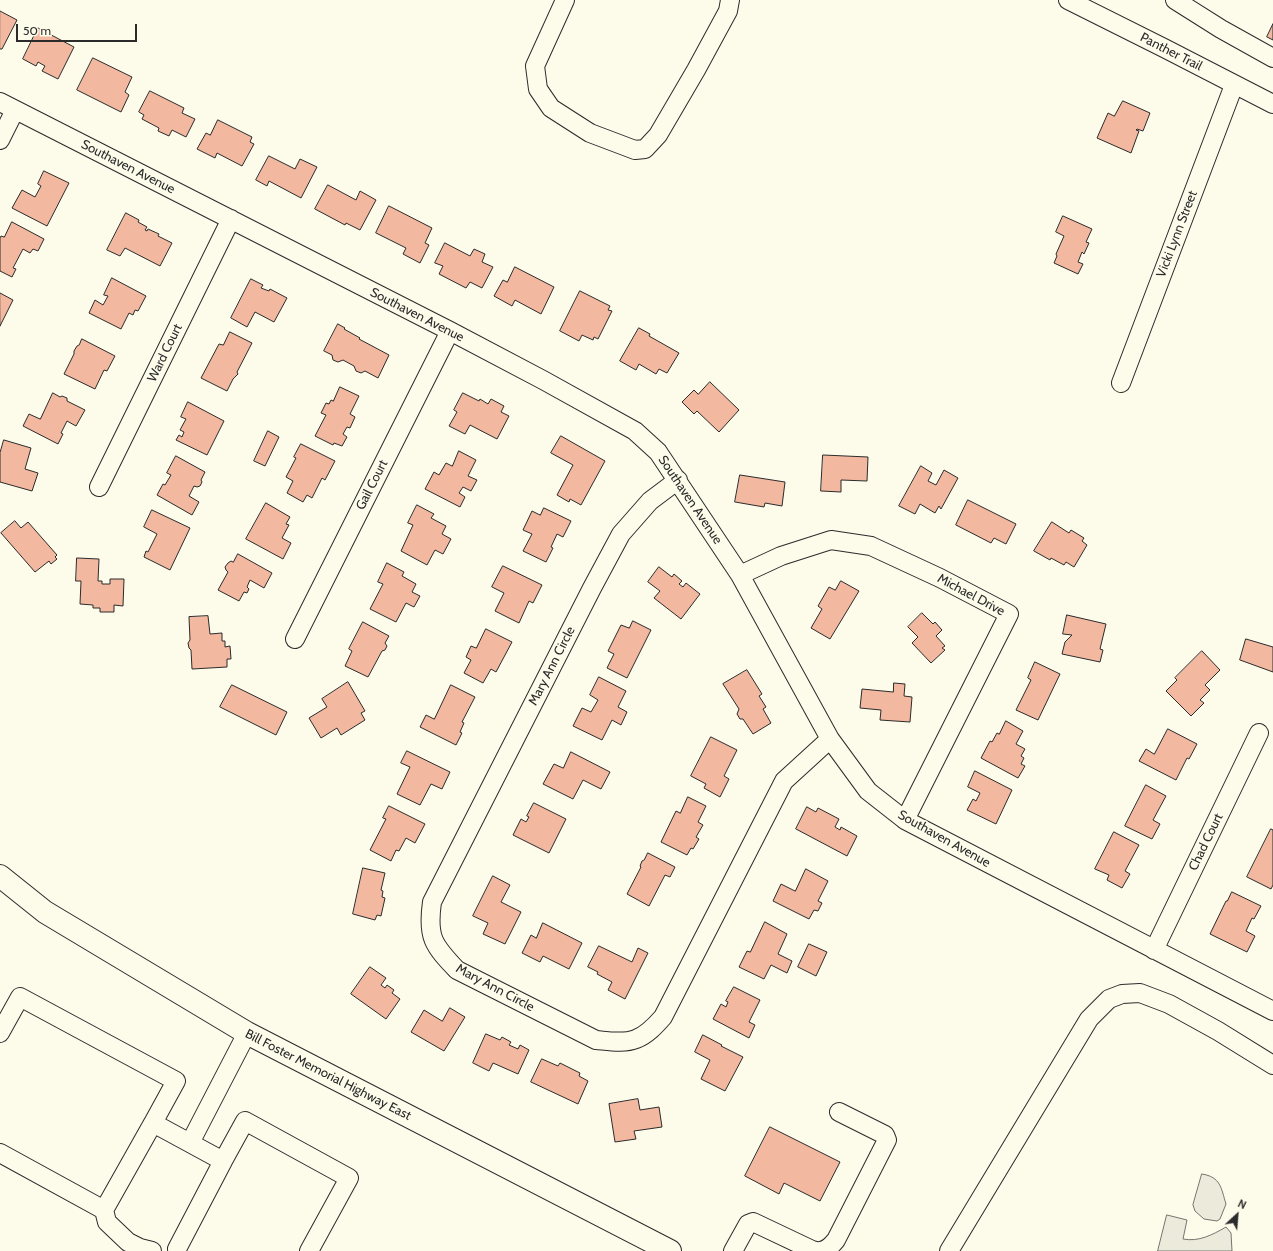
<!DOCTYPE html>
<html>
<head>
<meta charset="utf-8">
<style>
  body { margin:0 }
  #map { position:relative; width:1273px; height:1251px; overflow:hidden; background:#fdfbea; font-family:Cabin,sans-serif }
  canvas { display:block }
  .north { position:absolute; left:1217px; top:1195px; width:40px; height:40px; -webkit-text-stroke:3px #fdfbea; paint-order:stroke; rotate:26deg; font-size:11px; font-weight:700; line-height:16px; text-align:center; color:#2b2b2b }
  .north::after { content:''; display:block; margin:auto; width:14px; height:18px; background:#2b2b2b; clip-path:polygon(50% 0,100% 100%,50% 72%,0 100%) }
  .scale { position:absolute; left:16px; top:24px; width:121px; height:18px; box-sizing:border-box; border:2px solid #2b2b2b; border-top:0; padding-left:5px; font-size:12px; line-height:14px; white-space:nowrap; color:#2b2b2b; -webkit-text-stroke:3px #fdfbea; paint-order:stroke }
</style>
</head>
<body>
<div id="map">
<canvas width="1273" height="1251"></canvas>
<div class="north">N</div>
<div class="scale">50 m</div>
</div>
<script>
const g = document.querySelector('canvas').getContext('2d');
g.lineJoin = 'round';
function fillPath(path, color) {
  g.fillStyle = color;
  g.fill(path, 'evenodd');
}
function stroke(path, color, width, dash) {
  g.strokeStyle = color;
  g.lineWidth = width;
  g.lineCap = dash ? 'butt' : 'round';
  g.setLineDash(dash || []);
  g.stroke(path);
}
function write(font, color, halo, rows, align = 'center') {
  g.font = font + ' Cabin,sans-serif';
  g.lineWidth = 3;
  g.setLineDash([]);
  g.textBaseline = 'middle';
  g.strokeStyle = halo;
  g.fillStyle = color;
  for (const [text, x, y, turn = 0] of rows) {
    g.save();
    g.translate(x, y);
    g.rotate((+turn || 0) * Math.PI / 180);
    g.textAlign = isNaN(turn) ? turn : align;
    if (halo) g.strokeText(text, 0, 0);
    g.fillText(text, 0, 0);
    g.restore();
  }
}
const green = new Path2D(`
  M1202 1174C1221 1177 1221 1188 1226 1204L1220 1219 1217 1221 1204 1219 1195 1211 1193 1205Z
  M1167 1215 1187 1220 1183 1239C1199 1242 1212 1235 1226 1227L1231 1233 1232 1251H1158Z`);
fillPath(green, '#ecebdb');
stroke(green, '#74746e', 1);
const building = new Path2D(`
  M0 11 17 20 2 49H0Z
  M1273 24V40L1267 37Z
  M38 28 74 47 58 79 42 71 45 66 38 62 36 66 23 59Z
  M93 58 132 77 125 92 129 95 121 112 77 90Z
  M150 91 184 108 182 113 195 119 186 137 172 130 169 136 158 131 159 128 142 119 144 115 139 112Z
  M1123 101 1150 113 1143 131 1137 129 1136 130 1139 131 1131 153 1097 138 1108 113 1114 116Z
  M218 120 252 137 250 142 254 144 242 166 217 153 215 158 197 149 206 133 210 135Z
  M269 156 295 169 300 159 317 167 301 198 269 181 267 186 256 180Z
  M44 171 69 183 47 226 12 208 22 190 35 197 41 186 38 184Z
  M328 185 356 200 360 191 376 200 360 230 346 223 345 225 315 209Z
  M389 206 432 228 425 243 429 245 420 263 403 254 406 248 376 233Z
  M126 213 139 220 138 222 147 227 145 230 147 231 148 229 159 234 158 236 172 243 160 266 125 248 120 256 107 250Z
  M1063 216 1092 229 1086 242 1089 243 1084 254 1082 252 1078 262 1083 264 1078 274 1054 263 1057 256 1056 254 1064 236 1056 232Z
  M12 222 44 239 38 251 33 249 30 253 23 249 13 268 16 269 12 277 0 271V238L1 236 4 237Z
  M445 243 470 256 474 249 485 254 482 262 493 267 482 288 470 282 466 288 439 274 443 266 435 263Z
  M515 267 554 287 541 314 515 300 512 306 494 296 503 280 507 282Z
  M112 278 146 296 138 311 135 310 133 315 129 313 121 329 89 313 95 300 103 305 108 296 104 295Z
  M251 279 263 285 261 288 269 291 270 289 287 298 274 322 255 312 247 327 231 318Z
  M580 291 610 306 608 310 612 311 598 339 594 337 593 340 582 335 579 341 560 331Z
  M0 293 13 300 0 326Z
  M338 324 345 328 344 329 360 338 359 339 389 355 378 378 365 371 361 373 356 371 354 366 343 360 338 362 333 360 332 355 324 351Z
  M639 328 650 334 649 336 679 353 667 373 659 369 656 374 639 364 636 370 620 361Z
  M230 332 252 343 237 372 238 374 233 379 227 391 201 378 219 344 223 345Z
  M82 339 115 356 107 371 104 370 95 389 64 374 74 354V351L77 346 79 345Z
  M710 382 739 410 719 432 697 411 694 414 682 402 694 390 698 394Z
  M340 387 359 396 350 414 355 417 350 428 347 427 343 434 347 437 342 446 334 443 333 445 315 436 326 415 321 413 326 403 329 404 331 400 333 401Z
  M53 393 60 397 62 396 67 398V401L85 410 76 426 67 421 61 433 63 434 58 444 23 426 29 414 40 419Z
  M463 393 479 401 480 399 488 404 491 399 504 406 501 412 509 416 497 439 470 425 465 434 449 426 457 412 454 410Z
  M188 402 224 421 207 455 176 440 179 435 182 437 184 432 180 430 186 419 181 417Z
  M268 431 279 437 265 466 254 461Z
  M561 436 605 461 581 505 570 499 569 502 557 495 573 465 551 453Z
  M4 440 31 448 25 469 38 473 32 491 0 482V453Z
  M301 444 335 461 325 480 322 478 312 498 307 495 303 502 287 493 293 481 286 477 296 458 294 457Z
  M459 451 476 460 468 476 477 480 471 491 463 487 459 493 465 497 460 507 425 489 434 472 439 475 446 463 452 466Z
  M823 455 868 457 867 481 841 480V492L821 491Z
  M176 456 205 472 201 480 202 482 200 486 197 487 194 486 189 496 199 502 192 515 157 495 163 484 165 485 171 475 167 473Z
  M921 466 932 473 928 481 936 485 944 470 958 478 941 509 939 506 935 513 920 504 915 514 899 506Z
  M740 475 785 482 782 506 765 503 764 507 735 502Z
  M968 500 1016 524 1006 544 994 538 991 543 956 525Z
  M266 503 290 517 286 524 289 525 282 538 291 543 283 559 246 539Z
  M417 505 434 514 431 518 446 526 442 534 451 539 443 554 435 550 427 565 401 551 413 525 408 523Z
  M544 508 571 521 563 537 557 534 551 547 553 548 546 562 523 551 532 534 523 530 532 511 540 515Z
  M152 510 190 528 170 570 144 557 146 551 148 552 157 534 144 527Z
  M15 521 21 528 28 522 57 555 55 557 57 559 51 564 49 561 35 572 1 533Z
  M1052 522 1069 533 1071 530 1084 538 1082 541 1087 545 1074 567 1066 562 1064 565 1051 558 1050 560 1034 551Z
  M238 554 272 573 264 588 250 580 247 587 249 589 247 593 244 592 239 601 218 590 228 572 226 570 225 567 228 563 231 561 233 562Z
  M77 558 99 559 98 581H102V584H110V579H124L123 606 114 605V612H100V608H93V605L80 604 81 581H76Z
  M387 563 404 572 402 576 416 584 412 592 420 596 414 607 406 603 396 622 370 609 383 584 378 582Z
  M503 566 542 585 533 603 529 601 519 623 495 611 504 593 492 587Z
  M659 567 672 577 674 574 682 581 679 584 683 587 686 583 700 594 681 619 654 598 660 591 648 582Z
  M841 581 859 591 830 639 811 628 822 609 818 606 829 587 835 590Z
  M922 613 933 624 935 622 942 630 936 636 945 646 942 648 945 650 931 663 912 643 918 637 908 627Z
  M1067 615 1106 624 1100 649 1103 650 1100 662 1062 654 1065 642 1072 635 1063 634Z
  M208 616 210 634 222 633V641H225V647L230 646 231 659H227V667L192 669 191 650 189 648 188 643 190 640 189 617Z
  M633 621 651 630 627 678 607 668 614 654 608 651 621 625 629 628Z
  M363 622 389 636 385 643 387 646 385 650 382 651 368 677 345 666 352 651 349 649Z
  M486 629 512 642 496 672 491 669 483 683 464 673 471 660 466 657 471 646 476 648Z
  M1246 639 1273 647V672L1240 660Z
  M1202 651 1220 670 1205 685 1210 690 1200 700 1204 703 1191 716 1166 691 1177 680 1175 678Z
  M1035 662 1060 674 1038 720 1016 710 1031 680 1028 678Z
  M747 670 762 694 759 696 766 707 763 709 771 723 753 734 743 719H740L737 714 739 709 723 684Z
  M599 677 626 691 618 707 627 712 621 725 612 720 602 740 573 726 582 708 591 712 598 700 590 695Z
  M348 682 365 711 361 713 365 720 341 735 337 728 321 738 309 718 327 707 322 699Z
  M894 683 905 684 904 696 912 697 910 722 880 720 881 710 860 708 862 689 893 692Z
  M232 685 287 712 276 735 220 707Z
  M451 685 475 697 462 722 464 723 460 732 462 733 456 745 420 727 426 715 434 719Z
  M1006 721 1023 731 1016 744 1025 749 1021 756 1024 758 1021 764 1025 766 1018 778 981 758 990 741 992 742 997 733 999 734Z
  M1168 729 1197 744 1189 759 1187 758 1176 780 1139 761 1146 749 1154 754Z
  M711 737 737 750 724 776 729 779 720 797 704 788 706 784 691 776Z
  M407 751 450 772 442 789 431 784 420 805 397 794 410 767 401 763Z
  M571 752 610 772 601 789 583 780 573 799 543 784 554 764 563 768Z
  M975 771 1012 790 996 824 967 810 973 799 976 801 980 793 968 787Z
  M1146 785 1166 796 1153 820 1160 824 1152 839 1125 826Z
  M688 797 706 806 698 822 703 825 696 837 699 839 693 849 691 848 687 855 661 842 676 811 680 813Z
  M534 803 566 819 549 853 513 835 521 819 526 822 529 817 527 816Z
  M389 806 425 824 415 843 406 838 399 851 396 850 391 861 370 850 386 819 383 818Z
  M807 807 816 812 818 808 839 819 835 827 840 830 841 827 857 836 847 856 796 829Z
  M1271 829 1273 830V885L1271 889 1247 877Z
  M1114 832 1139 845 1125 871 1130 874 1122 888 1107 880 1109 875 1095 869Z
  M648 853 675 867 670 877 665 875 649 906 627 894 641 867 640 866 642 861 644 860Z
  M363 868 385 873 381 890 383 891 382 897 385 898 381 916 377 915 375 920 353 914Z
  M806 869 828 881 818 901 822 903 818 911 814 910 809 919 773 901 781 884 795 891Z
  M493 876 510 885 501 902 521 912 505 944 483 934 488 923 473 916Z
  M1232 892 1261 906 1254 919 1252 918 1246 931 1255 936 1247 952 1210 934 1226 901H1227Z
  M765 922 787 934 778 954 792 961 787 973 771 965 764 979 739 967 747 951 750 952Z
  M543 923 582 943 569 969 543 956 540 962 522 953 531 935 536 938Z
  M809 944 827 952 816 976 798 967Z
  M599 946 632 962 638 948 648 953 625 999 608 990 612 982 597 974 598 972 588 967Z
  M370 967 386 978 381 985 385 988 387 985 394 990 392 993 400 999 386 1019 351 994Z
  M734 987 760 1000 749 1022 755 1025 749 1038 713 1019 721 1004 726 1007 728 1002 726 1001Z
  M450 1008 465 1017 444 1051 411 1032 424 1010 442 1021Z
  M486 1034 500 1040 502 1037 511 1042 509 1045 518 1049 520 1045 529 1050 518 1074 493 1063 489 1071 473 1063Z
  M703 1035 722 1045 721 1046 743 1057 725 1091 701 1079 710 1060 695 1052Z
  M542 1059 558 1066 560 1063 580 1073 579 1076 588 1081 578 1104 531 1082Z
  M638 1099 640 1110 659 1107 662 1127 634 1131 636 1139 615 1142 609 1104Z
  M770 1127 840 1162 820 1201 784 1183 779 1194 745 1176Z`);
fillPath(building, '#f2b8a0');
stroke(building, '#2b2b2b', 1);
const minor = new Path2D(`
  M565 0 535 66 538 89 551 108 590 133 635 150 645 149 658 135 696 70 728 11 730 0
  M1068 0 1164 48 1273 104
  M1175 0 1221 29 1273 58
  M0 102 450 331 543 380 635 431 658 452 740 575 830 739 868 791 905 820 1273 1011
  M0 140 15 110
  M1121 383 1234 85
  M678 480 650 501 621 534 592 588 432 902C427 937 433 945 457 970L596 1040C608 1041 624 1044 636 1039 647 1035 656 1025 663 1017L784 781 830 739
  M99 487 231 219
  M740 575 781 556 831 540 871 546 940 578 1009 614 905 820
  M295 639 450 331
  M1154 950 1259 733
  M0 1033 20 997 176 1081 153 1123 223 1161 245 1121 349 1178 309 1251
  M190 1143 247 1033
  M0 1153 104 1210 107 1222 128 1242 140 1248 152 1251
  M104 1210 153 1123
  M177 1249 223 1161
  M733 1251 748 1224 753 1222 812 1250 816 1251
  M821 1251C828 1249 831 1246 836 1240L887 1140 885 1135 839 1112
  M949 1251 1089 1019 1109 999 1122 994 1140 993 1169 1004 1218 1031 1273 1065`);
const major = new Path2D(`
  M0 876 45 912 247 1033 670 1251`);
stroke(minor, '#2b2b2b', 20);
stroke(major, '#2b2b2b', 24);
stroke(minor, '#fdfbea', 18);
stroke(major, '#fdfbea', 22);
write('13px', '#2b2b2b', '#fdfbea', [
  ["Panther Trail",1171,52,27],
  ["Southaven Avenue",128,167,27],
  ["Vicki Lynn Street",1177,234,-69],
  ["Southaven Avenue",417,315,27],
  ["Ward Court",165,353,-64],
  ["Gail Court",372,485,-63],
  ["Southaven Avenue",690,500,56],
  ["Michael Drive",971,595,28],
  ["Mary Ann Circle",552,666,-63],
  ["Southaven Avenue",944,839,29],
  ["Chad Court",1206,842,-64],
  ["Mary Ann Circle",495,988,28],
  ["Bill Foster Memorial Highway East",328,1075,27]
]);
</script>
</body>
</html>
